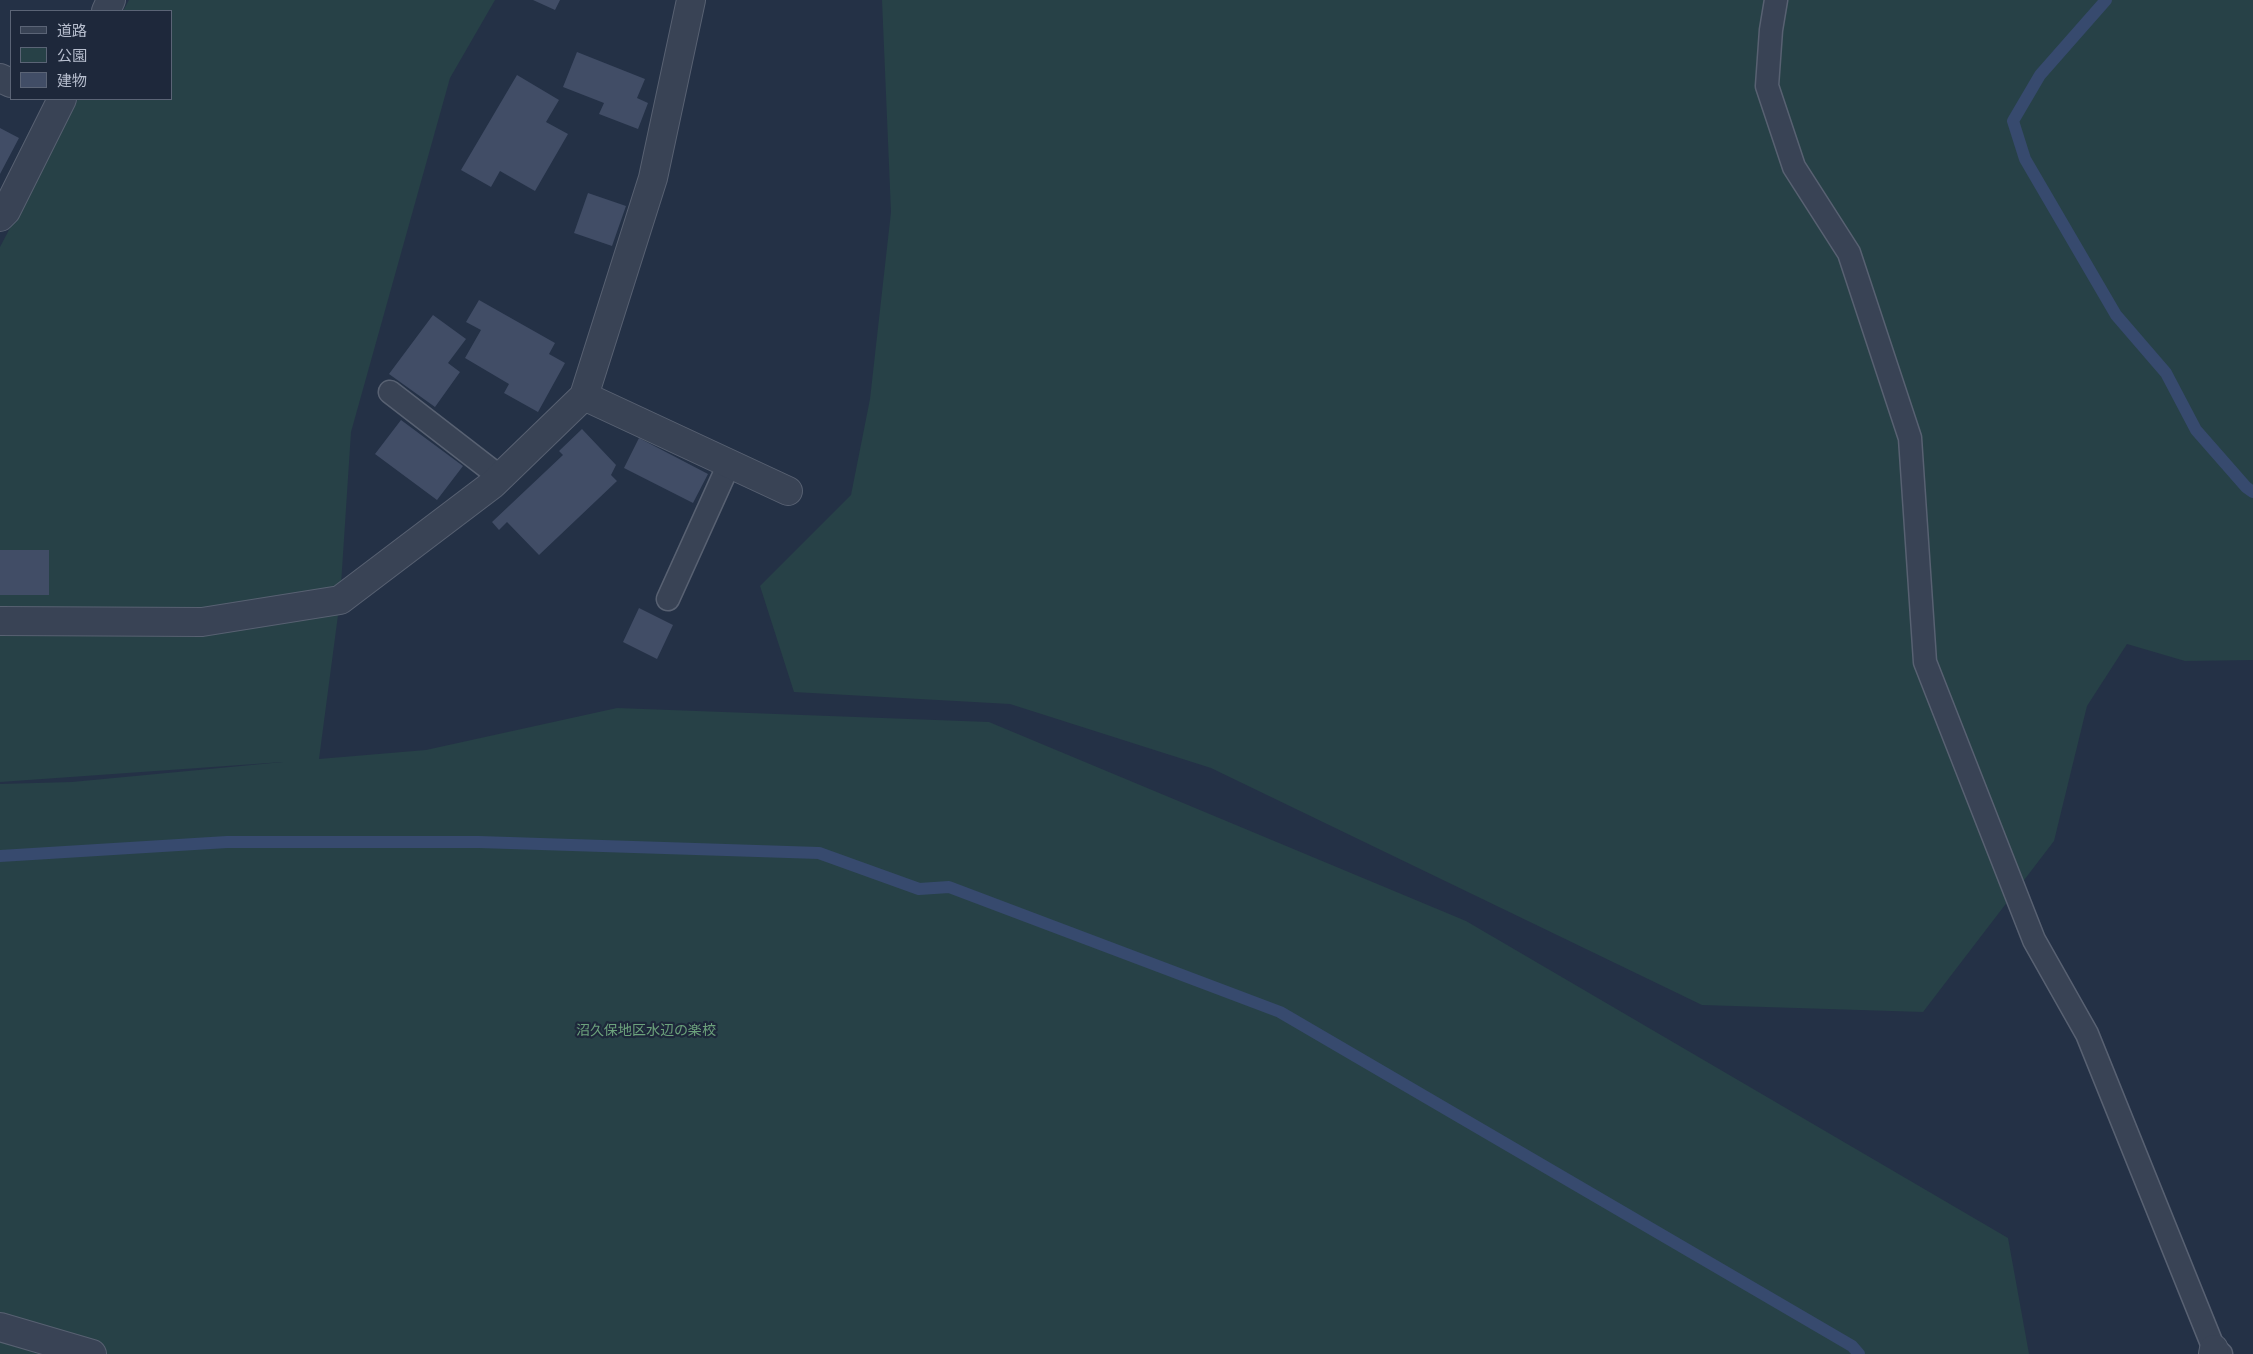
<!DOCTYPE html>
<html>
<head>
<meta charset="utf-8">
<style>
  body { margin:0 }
  #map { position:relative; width:2253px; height:1354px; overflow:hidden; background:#243146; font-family:"Fira Sans","Noto Sans JP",sans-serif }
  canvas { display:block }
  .legend { position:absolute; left:10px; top:10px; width:162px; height:90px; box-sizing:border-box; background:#1e283b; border:1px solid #5b6476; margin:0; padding:6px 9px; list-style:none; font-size:15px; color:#b7bece }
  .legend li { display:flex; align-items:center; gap:10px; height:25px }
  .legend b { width:25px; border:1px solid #5b6476 }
</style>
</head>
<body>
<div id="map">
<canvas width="2253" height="1354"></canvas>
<ul class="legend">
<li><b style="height:6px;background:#394355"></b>道路</li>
<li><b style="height:14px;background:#274147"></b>公園</li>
<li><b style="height:14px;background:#414d66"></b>建物</li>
</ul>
</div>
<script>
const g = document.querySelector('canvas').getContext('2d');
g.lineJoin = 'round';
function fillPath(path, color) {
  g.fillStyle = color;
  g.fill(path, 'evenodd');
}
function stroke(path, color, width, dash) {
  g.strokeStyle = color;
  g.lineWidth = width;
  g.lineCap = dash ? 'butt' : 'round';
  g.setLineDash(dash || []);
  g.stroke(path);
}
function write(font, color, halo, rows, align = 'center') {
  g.font = font + ' "Fira Sans","Noto Sans JP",sans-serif';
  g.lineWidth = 4.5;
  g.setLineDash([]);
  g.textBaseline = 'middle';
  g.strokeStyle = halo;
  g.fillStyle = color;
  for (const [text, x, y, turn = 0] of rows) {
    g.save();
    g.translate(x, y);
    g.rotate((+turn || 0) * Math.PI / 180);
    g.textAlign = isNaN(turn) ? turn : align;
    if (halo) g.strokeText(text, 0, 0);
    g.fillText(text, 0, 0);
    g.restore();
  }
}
fillPath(new Path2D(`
  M129 0H495L450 78 351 432 340 600 319 759 426 750 617 708 989 722 1466 921 2008 1238 2029 1354H0V784L72 782 283 762 0 782V247L78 99H171V11H123Z
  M882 0H2253V660L2185 661 2127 644 2087 706 2054 841 1923 1012 1702 1005 1211 768 1010 704 794 692 760 586 851 495 870 399 891 212Z`), '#274147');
stroke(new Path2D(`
  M2106 0 2040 75 2013 121 2025 159 2116 315 2166 373 2196 430 2246 487 2253 492
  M0 856 227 842H479L819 853 919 889 949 887 1280 1012 1852 1346 1859 1354`), '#374a6e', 12);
fillPath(new Path2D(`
  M533 0H560L555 10Z
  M577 52 645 79 637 98 648 103 638 129 599 114 604 103 563 87Z
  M517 75 559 100 546 122 568 134 535 191 500 171 491 187 461 170Z
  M0 128 19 138 0 174Z
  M588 193 626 206 612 246 574 233Z
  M479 300 555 343 549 354 565 363 538 412 504 393 509 384 465 358 481 330 466 322Z
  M433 315 466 339 448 363 460 372 435 407 389 374Z
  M401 420 463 466 437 500 375 454Z
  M582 429 616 465 611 475 617 481 539 555 507 522 499 530 492 522 563 455 559 451Z
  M639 438 708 474 693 503 624 468Z
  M0 550H49V595H0Z
  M639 608 673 625 657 659 623 642Z`), '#414d66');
const service = new Path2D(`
  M1776 0 1771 30 1767 86 1794 167 1849 253 1910 438 1925 662 2034 940 2087 1034 2214 1349 2221 1354
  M390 392 500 477
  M668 599 729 464`);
const minor = new Path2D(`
  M106 11 111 0
  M0 78 11 83
  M0 217 6 211 62 99
  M584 396 788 491
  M0 621 202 622 340 600 493 484 584 396 653 178 691 0
  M0 1327 92 1354
  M2213 1354 2214 1349`);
stroke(service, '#586172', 25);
stroke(minor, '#586172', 30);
stroke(service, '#394355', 22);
stroke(minor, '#394355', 28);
write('14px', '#6ca27c', '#1e283b', [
  ["沼久保地区水辺の楽校",646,1031]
]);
</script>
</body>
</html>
